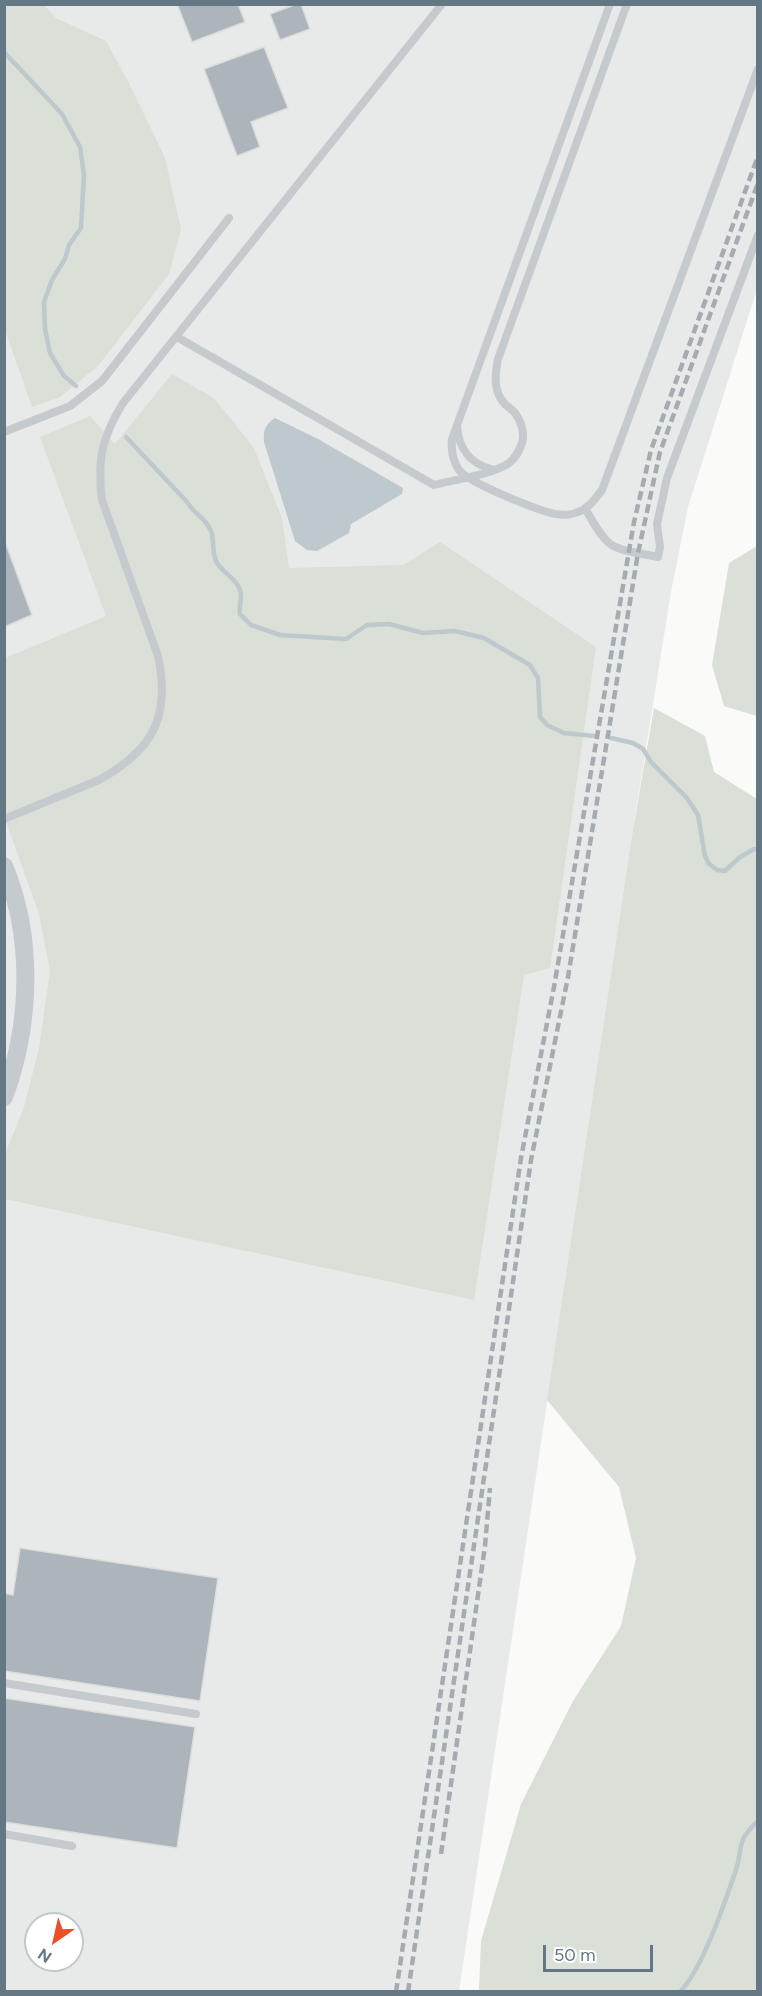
<!DOCTYPE html>
<html>
<head>
<meta charset="utf-8">
<style>
  body { margin:0 }
  #map { position:relative; width:762px; height:1996px; overflow:hidden; background:#fafaf8; font-family:Figtree,sans-serif }
  canvas { display:block }
  .frame { position:absolute; inset:0; border:6px solid #647784; pointer-events:none }
  .north { position:absolute; left:24px; top:1912px; width:60px; height:60px; box-sizing:border-box; background:#fff; border:2px solid #c1c9ce; border-radius:50%; rotate:214deg; font-size:16px; font-weight:700; line-height:24px; text-align:center; color:#647784 }
  .north::after { content:''; display:block; margin:auto; width:21px; height:27px; background:#eb4f27; clip-path:polygon(50% 0,100% 100%,50% 72%,0 100%) }
  .scale { position:absolute; left:543px; top:1945px; width:110px; height:27px; box-sizing:border-box; border:3px solid #647784; border-top:0; padding-left:8px; font-size:18px; line-height:21px; white-space:nowrap; color:#647784; -webkit-text-stroke:4px #fff; paint-order:stroke }
</style>
</head>
<body>
<div id="map">
<canvas width="762" height="1996"></canvas>
<div class="frame"></div>
<div class="north">N</div>
<div class="scale">50 m</div>
</div>
<script>
const g = document.querySelector('canvas').getContext('2d');
g.lineJoin = 'round';
function fillPath(path, color) {
  g.fillStyle = color;
  g.fill(path, 'evenodd');
}
function stroke(path, color, width, dash) {
  g.strokeStyle = color;
  g.lineWidth = width;
  g.lineCap = dash ? 'butt' : 'round';
  g.setLineDash(dash || []);
  g.stroke(path);
}
fillPath(new Path2D(`
  M5 5H757V289L688 507 671 592 631 841 459 1991 5 1992ZM36 1924H72V1960H36Z`), '#e8e9e9');
fillPath(new Path2D(`
  M5 4 44 5 56 18 106 41 130 85 165 158 181 229 169 274 98 366 60 397 32 407 5 330Z
  M172 374 214 398 254 448 282 518 289 568 403 565 440 542 596 647 550 968 524 975 474 1300 5 1199V1154L24 1107 39 1048 50 971 39 914 5 819V658L106 616 40 437 90 416 115 444Z
  M757 546V716L724 706 712 665 729 563Z
  M654 708 705 736 714 772 757 799V1991H479L481 1941 521 1804 573 1701 621 1626 636 1558 619 1487 547 1400 631 841Z`), '#dae0d7');
fillPath(new Path2D(`
  M275 418 318 439 403 488 402 494 351 524 349 533 317 551 307 550 295 541 264 442C263 430 265 425 275 418Z`), '#bec9ce');
stroke(new Path2D(`
  M4 52 62 114 80 147 84 175 81 228 69 245 65 259 52 280 44 302 45 329 50 353 64 376 76 386
  M126 437 188 503C194 514 206 518 211 531 215 541 211 553 217 563 224 574 241 581 241 596 241 602 239 608 240 614L251 625 280 635 346 639 367 625 389 624 423 633 455 631 484 638 530 665 538 678 540 717 547 725 564 733 594 736
  M611 738 633 743 643 749 651 762 687 798 698 815 705 856 709 864 717 870 725 871 740 857 754 849 758 850
  M680 1992C703 1968 725 1902 736 1870 744 1844 735 1843 758 1821`), '#bec9ce', 4.5);
const building = new Path2D(`
  M177 4H238L245 22 192 42Z
  M297 4H301L310 29 280 40 270 14Z
  M264 47 288 108 251 122 260 147 237 156 204 69Z
  M4 539 32 615 4 627Z
  M20 1548 218 1578 200 1701 4 1671V1593L13 1595Z
  M4 1698 195 1727 177 1848 4 1822Z`);
fillPath(building, '#acb5bb');
stroke(building, '#dcdcda', 1.5);
stroke(new Path2D(`
  M610 4 452 439C451 450 452 460 459 470 469 483 537 510 555 514 562 515 572 515 578 512 589 508 595 499 602 490L758 69
  M177 337 434 485C453 480 494 474 509 463 516 458 519 451 522 443 525 433 521 421 515 413 512 409 507 407 504 403 493 390 495 375 498 359L627 4
  M457 426C459 449 469 463 491 469
  M4 432 70 406 102 381 229 218
  M585 508C610 553 610 547 658 557L660 547 657 524 667 478 758 235
  M4 819 99 780C153 750 171 717 158 656L102 500C97 460 102 437 123 403L442 4
  M4 1683 196 1714
  M4 1834 72 1846`), '#c5cace', 8);
stroke(new Path2D(`
  M4 866C34 938 31 1024 4 1097`), '#c5cace', 18);
stroke(new Path2D(`
  M441 1854 485 1546 490 1488
  M396 1992 521 1158 554 987 634 522 651 450 758 156
  M408 1992 531 1160 568 977 638 553 660 452 758 183`), '#a4acb2', 4.5, [9, 4.5]);
</script>
</body>
</html>
